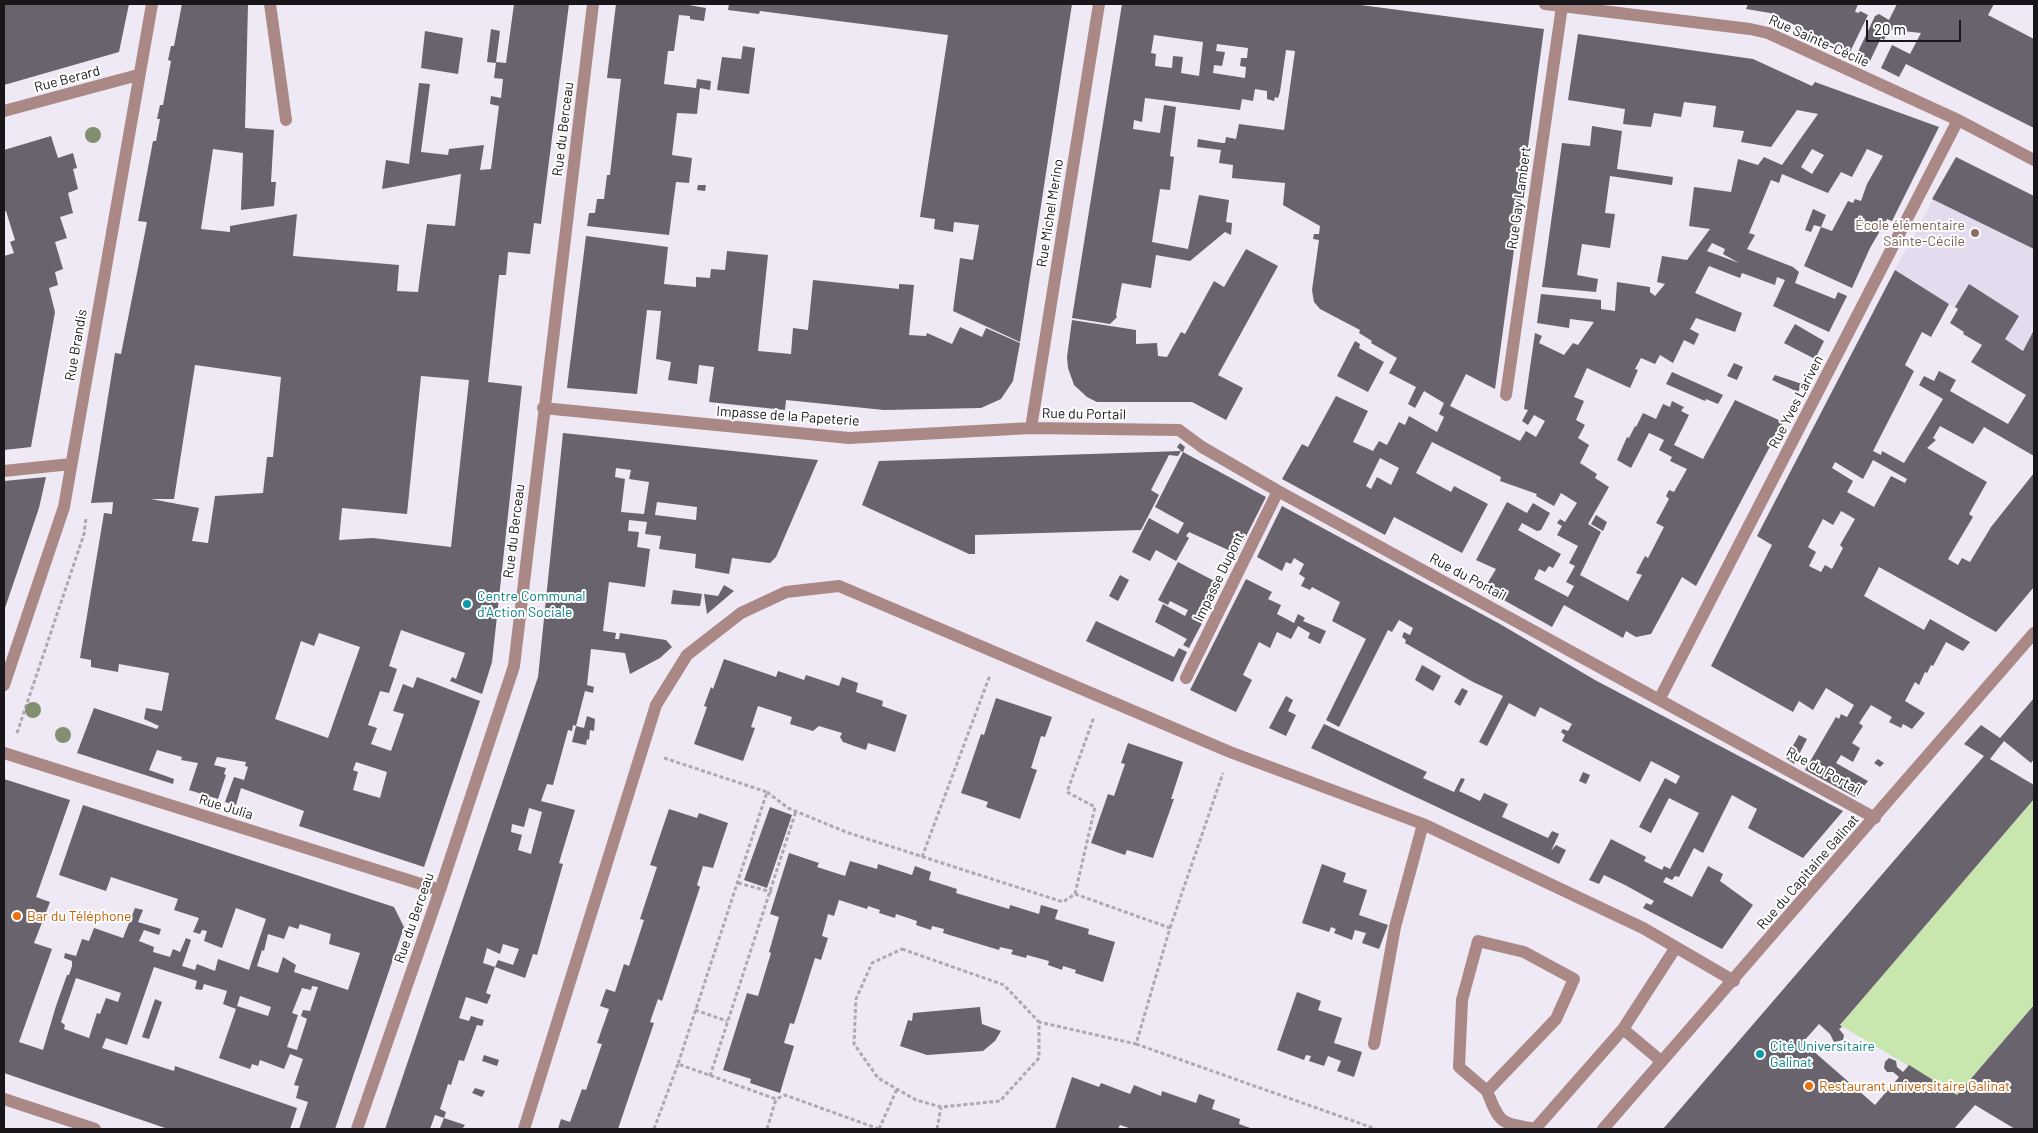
<!DOCTYPE html>
<html>
<head>
<meta charset="utf-8">
<style>
  body { margin:0 }
  #map { position:relative; width:2038px; height:1133px; overflow:hidden; background:#efe9f5; font-family:Barlow,sans-serif }
  canvas { display:block }
  .frame { position:absolute; inset:0; border:5px solid #18161a; pointer-events:none }
  .scale { position:absolute; left:1866px; top:20px; width:95px; height:22px; box-sizing:border-box; border:2px solid #18161a; border-top:0; padding-left:6px; font-size:15px; line-height:18px; white-space:nowrap; color:#18161a; -webkit-text-stroke:4px #fff; paint-order:stroke }
</style>
</head>
<body>
<div id="map">
<canvas width="2038" height="1133"></canvas>
<div class="frame"></div>
<div class="scale">20 m</div>
</div>
<script>
const g = document.querySelector('canvas').getContext('2d');
g.lineJoin = 'round';
function fillPath(path, color) {
  g.fillStyle = color;
  g.fill(path, 'evenodd');
}
function stroke(path, color, width, dash) {
  g.strokeStyle = color;
  g.lineWidth = width;
  g.lineCap = dash ? 'butt' : 'round';
  g.setLineDash(dash || []);
  g.stroke(path);
}
function write(font, color, halo, rows, align = 'center') {
  g.font = font + ' Barlow,sans-serif';
  g.lineWidth = 4;
  g.setLineDash([]);
  g.textBaseline = 'middle';
  g.strokeStyle = halo;
  g.fillStyle = color;
  for (const [text, x, y, turn = 0] of rows) {
    g.save();
    g.translate(x, y);
    g.rotate((+turn || 0) * Math.PI / 180);
    g.textAlign = isNaN(turn) ? turn : align;
    if (halo) g.strokeText(text, 0, 0);
    g.fillText(text, 0, 0);
    g.restore();
  }
}
fillPath(new Path2D(`
  M1956 157 2034 196V357L1895 270Z`), '#e4dbee');
fillPath(new Path2D(`
  M2034 799V1005L1957 1095 1840 1025Z`), '#c8e7ae');
fillPath(new Path2D(`
  M4 4H129L119 52 4 85Z
  M182 4H248L245 128 274 130 271 182H276L274 206 241 210 243 153 213 149 201 229 230 232V226L297 214 293 256 399 265 397 291 418 292 427 224 455 226 461 174 382 189 386 160 409 164 419 83 430 84 421 152 448 155 449 149 484 145 480 170 491 169 499 106 490 104 491 96 501 98 503 79 494 78 496 63 487 62 491 29 500 31 496 62 506 63 514 4H569L541 224 534 223 530 254 508 252 506 275H499L488 382 522 386 492 662 482 694 450 681 452 677 456 679 465 653 401 630 389 666 397 669 389 693 380 691 368 725 377 728 371 744 391 751 404 714 393 711 403 684 413 688 417 677 480 701 424 867 299 826 304 811 241 788 236 805 225 802 234 777 244 780 248 767 245 766 246 762 217 757 214 765 226 768 224 774 226 775 218 799 189 790 198 763 181 760 182 757 157 750 149 770 174 779 173 784 77 753 94 708 157 729 159 726 144 719 146 708 162 711 169 673 119 664 118 672 91 667V660L80 658 104 513 112 514 113 502 91 503 115 353 121 354 147 222 138 221 153 141H156L160 119H157L160 105H163L171 61 168 60 171 46H174ZM195 365 281 377 273 457H267L263 493 215 496 208 543 192 541 199 508 151 499H174ZM421 376 469 380 451 547 373 538 339 540 342 508 407 514ZM319 633 360 647 328 738 275 719 301 641 314 646ZM356 762 387 772 380 798 353 790 358 772 353 770Z
  M616 4H683L706 8 704 21 690 19V16L679 15 674 51H668L664 84 696 88 697 79 711 81 710 90 700 88 697 114 677 113 672 155 692 158 689 183 676 182 669 235 587 226 589 213H595L597 199H604L607 175H610L621 79 607 78Z
  M729 4H1072L1020 342 953 311 960 258 973 260 979 225 954 222 953 232 934 229 935 219 920 217 948 35 760 11 759 14 728 10Z
  M1122 4H1353L1544 29 1495 389 1466 374 1450 406 1520 441 1526 431 1536 437 1545 421 1534 415 1528 425 1522 421 1528 410 1524 409 1535 333 1542 336 1539 343 1564 355 1573 343 1578 345 1594 322 1570 319 1569 328 1537 323 1541 294 1601 300V309L1615 311 1617 282 1650 287V292L1655 296 1665 284 1657 282 1662 256 1687 260 1710 229 1689 226 1694 187 1731 192 1738 159 1758 165 1764 157 1782 165 1818 114 1797 110 1771 147 1741 142 1744 131 1713 127 1716 106 1684 102 1681 117 1654 113 1651 127 1623 124 1625 109 1568 100 1578 34 1753 59 1812 86 1815 82 1939 127 1892 221 1887 219 1870 248 1852 288 1804 266 1821 227 1832 231 1848 201 1853 203 1855 199 1861 201 1867 184 1883 156 1867 149 1852 177 1841 172 1828 193 1782 174 1779 183 1771 180 1749 233 1755 235 1747 249 1793 267 1799 272 1795 283 1835 299 1838 292 1847 296 1829 332 1773 306 1785 280 1777 277 1775 285 1742 273 1740 278 1709 266 1695 293 1742 313 1735 332 1696 318 1690 329 1699 334 1694 345 1684 340 1673 363 1660 355 1655 364 1641 358 1635 369 1638 370 1630 388 1587 368 1574 397 1584 401 1576 420 1585 425 1578 438 1589 445 1580 463 1597 474 1595 478 1609 487 1588 524 1601 532 1580 575 1628 601 1642 575 1636 573 1645 556 1648 558 1664 527 1656 523 1669 499 1666 496 1669 490 1674 492 1687 469 1670 461 1672 457 1659 450 1664 440 1649 433 1631 468 1617 460 1627 437 1629 438 1635 426 1636 427 1643 413 1656 419 1663 404 1670 407 1672 401 1684 407 1681 411 1689 415 1674 445 1703 459 1735 400 1783 422 1696 586 1682 577 1651 634 1636 637 1626 631 1623 638 1564 605 1552 627 1484 589 1496 569 1476 560 1507 502 1527 513 1533 503 1550 513 1541 530 1537 531 1522 523 1518 530 1561 554 1553 568 1549 566 1545 572 1539 569 1534 579 1568 597 1574 586 1566 582 1575 566 1569 563 1578 546 1557 535 1562 526 1557 523 1560 519 1565 522 1577 503 1561 493 1554 506 1536 496 1537 494 1500 481 1501 477 1432 442 1416 473 1451 492 1454 486 1488 504 1462 553 1394 517 1385 535 1282 479 1302 444 1308 447 1336 396 1368 411 1353 442 1373 451 1379 441 1387 445 1399 422 1405 425 1409 416 1437 432 1444 417 1439 414 1444 403 1424 391 1415 408 1408 404 1416 387 1389 373 1397 358 1371 343 1372 341 1359 333 1360 330 1320 309 1314 302 1312 290 1319 240 1313 239 1314 234H1319L1320 226 1283 205 1285 183 1232 178 1233 165 1219 163 1221 150 1197 147 1198 139 1222 143H1225L1226 137 1236 139 1239 124 1284 130 1295 51 1286 50 1280 92 1278 98 1275 97 1274 101 1267 99V91L1255 89 1253 101 1242 99 1240 110 1145 98 1142 122 1134 120 1133 129 1160 133 1164 105 1176 107 1170 156 1174 157 1170 190 1160 189 1152 242 1188 249 1199 195 1229 200 1226 222 1232 223 1231 235 1225 232 1190 261 1156 255 1151 288 1122 283 1116 315 1117 317 1110 324 1072 318ZM1154 35 1203 42 1199 76 1181 73 1183 57 1173 56 1172 68 1155 66 1156 54 1151 53ZM1217 44 1248 48 1247 58H1241L1240 66 1246 67 1245 78 1213 73 1214 65 1222 66 1225 52 1216 51ZM1812 149 1824 155 1812 174 1801 167ZM1712 243 1725 249 1723 254 1739 263 1707 251ZM1380 458 1399 468 1391 485 1377 477 1371 489 1366 486Z
  M1748 4H1858L1855 12 1859 13 1860 11 1868 15 1850 52 1770 13 1746 9Z
  M1897 4H1994L1988 15 2034 39V128L1906 64 1899 77 1881 68 1892 45 1910 54 1921 33 1885 29 1888 32 1884 40 1881 38 1869 63 1856 56 1875 16 1879 14 1889 20Z
  M425 31 463 38 458 74 421 68Z
  M743 46 755 48 749 94 717 90 722 57 741 59Z
  M1592 126 1622 131 1617 169 1673 177 1672 185 1610 176 1605 213 1615 214 1610 248 1582 244 1577 275 1598 279 1596 292 1542 287 1562 143 1590 146Z
  M51 136 58 158 73 153 77 168 73 169 78 189 68 193 73 213 60 217 67 238 55 242 63 269 55 272 58 285 49 288 55 312 31 447 4 450V256L14 253 10 242 15 240 6 211 4 212V150Z
  M1956 157 2034 196V249L1932 199Z
  M698 185H706L705 191 697 190Z
  M1813 209 1826 215 1821 227 1814 225 1811 232 1805 230Z
  M586 236 668 247 664 284 696 287V277L710 278 711 269 725 270 727 251 768 255 758 351 791 354 793 328 808 330 813 280 899 289V284L914 285 909 335 926 336 927 333 952 344 960 327 982 337 986 328 1020 343 1013 381 1001 399 981 408 884 410 786 400 785 410 709 402 714 367 699 365 697 384 668 380 671 362 656 359 661 311 647 310 637 394 567 388Z
  M1246 249 1278 266 1218 375 1243 388 1226 420 1192 402H1097L1087 397 1074 385 1068 368 1067 357 1072 320 1136 330V344L1157 343 1158 356 1167 357 1181 332 1185 334 1214 281 1224 287Z
  M1895 270 1949 304 1931 337 1922 332 1905 365 1914 371 1873 451 1881 455 1882 451 1904 463 1943 399 1919 385 1924 376 1934 381 1939 371 1956 380 1950 391 2008 424 2026 395 1971 362 1982 345 1963 334 1964 332 1950 323 1958 309 1955 307 1969 284 2019 316 2005 339 2023 351 2034 330V456L1984 427 1973 444 1940 426 1933 438 1936 440 1927 448 1987 482 1969 514 1973 517 1948 559 1958 565 1962 558 1970 562 1991 527 2034 473V587L1996 632 1879 567 1864 596 1924 630 1930 619 1970 642 1963 651 1946 642 1933 666 1931 665 1927 673 1925 672 1919 685 1915 682 1905 701 1925 713 1912 729 1903 724 1901 728 1889 722 1892 717 1871 705 1859 723 1863 726 1852 743 1860 748 1853 762 1841 755 1836 763 1868 781 1855 797 1805 770 1836 717 1839 719 1841 714 1847 717 1854 705 1826 688 1813 710 1799 701 1793 712 1711 666 1772 545 1757 536ZM1873 460 1907 479 1905 483 1891 476 1874 507 1847 492 1853 481 1832 468 1835 462 1863 479ZM1841 511 1855 519 1840 545 1843 548 1832 569 1825 565 1821 572 1809 566 1816 552 1808 547 1823 519 1833 525Z
  M1795 324 1824 341 1815 359 1784 343Z
  M1355 341 1360 344 1359 348 1384 362 1368 392 1337 376Z
  M1734 363 1743 367 1737 380 1727 376Z
  M1672 372 1710 389 1723 395 1718 404 1706 399 1705 401 1666 384Z
  M1775 375 1802 384 1798 392 1772 380Z
  M563 433 818 460 776 557 770 563 732 558 729 574 695 568 696 554 659 549 661 536 645 534 647 522 629 520 628 531 639 532 637 547 650 549 645 587 609 582 603 631 616 633 615 639H619L620 633 666 640 672 647 660 658 630 674 625 653 591 649 587 685 594 687 593 693 585 691 576 726 573 725 572 731 568 730 553 785 547 784 541 801 575 810 559 863 563 864 537 955 533 954 525 978 495 967 498 960 513 965 519 949 503 944 500 954 487 948 483 963 495 967 486 993 491 995 487 1004 466 997 459 1018 469 1021 471 1016 484 1020 482 1026 477 1025 464 1061 459 1060 451 1085 448 1084 440 1109 446 1112 444 1118 435 1115 430 1129H385L538 677ZM616 468 631 470 629 479 649 482 644 514 621 512 625 479 615 477ZM657 502 697 507 696 520 655 515ZM529 808 542 812 531 854 518 850 522 835 511 832 512 824 524 827Z
  M1180 443 1185 447 1183 452 1181 451 1178 456 1169 455 1151 490 1159 495 1141 530 975 535V554H969L862 505 879 461 1181 451 1177 447Z
  M1183 452 1266 497 1237 554 1189 532 1186 536 1189 538 1176 561 1156 550 1150 561 1132 552 1149 518 1178 534 1184 523 1155 507Z
  M46 477 39 508 4 611V481Z
  M1282 506 1500 624 1595 680 1843 811 1803 858 1748 828 1757 809 1732 795 1703 853 1694 848 1679 877 1675 876 1672 880 1666 877 1663 882 1692 897 1708 866 1723 874 1720 881 1753 905 1722 949 1643 908 1646 903 1651 905 1654 901 1625 885 1604 875 1599 884 1589 880 1611 839 1646 857 1644 861 1662 870 1664 866 1670 869 1699 813 1669 798 1651 833 1639 827 1665 778 1676 784 1680 776 1651 761 1640 782 1562 741 1565 735 1561 732 1563 729 1568 731 1572 724 1540 707 1535 717 1509 703 1487 746 1479 742 1503 696 1473 682 1405 643 1406 640 1402 637 1404 632 1410 635 1413 628 1399 620 1392 632 1388 630 1339 727 1326 720 1366 639 1332 621 1340 602 1312 587 1310 590 1301 586 1305 578 1299 574 1304 564 1294 558 1291 564 1286 562 1282 571 1257 557Z
  M1596 515 1607 522 1603 531 1591 524Z
  M1178 562 1222 585 1189 648 1183 645 1187 639 1155 622 1163 604 1185 616 1188 610 1170 601 1168 605 1158 600Z
  M1120 575 1129 580 1118 601 1109 596Z
  M1246 579 1272 592 1268 599 1281 605 1277 614 1294 623 1298 614 1305 618 1303 621 1326 631 1320 644 1308 638 1310 633 1298 626 1291 639 1277 632 1270 648 1259 642 1243 675 1252 680 1236 712 1190 690Z
  M724 585 734 591 707 614 704 594 718 596Z
  M673 590 702 594 700 606 671 604Z
  M1096 621 1174 657 1179 648 1187 652 1173 682 1086 641Z
  M724 659 776 677 778 671 804 680 806 675 839 686 842 677 858 683 856 692 883 701 882 706 907 715 895 752 868 743 866 750 843 742 840 737 842 733 819 726 813 731 790 724 792 717 758 706 751 727 755 728 743 761 694 744 707 707 704 706 711 687 713 689Z
  M1422 665 1441 676 1433 691 1415 680Z
  M1462 688 1468 691 1460 706 1454 702Z
  M1286 696 1293 700 1288 711 1296 715 1286 736 1269 728Z
  M996 698 1052 717 1045 737 1041 736 1031 768 1037 770 1020 819 986 807 988 802 961 793 981 734 984 735Z
  M2034 698V759L2031 763 2004 741 1990 759 2034 785V799L1840 1025 1842 1027 1839 1029 1844 1035 1843 1040 1834 1042 1830 1034 1819 1024 1803 1042 1875 1105 1899 1077 1893 1072H1887L1884 1068 1885 1062 1889 1058 1896 1061 1897 1067 1903 1072 1909 1065 1957 1095 2034 1005V1126L2032 1129H2015L1975 1105 1954 1129H1663L1984 756 1964 744 1981 725 2000 738Z
  M587 716 595 719 594 731 590 730 589 740 587 739 586 745 572 742 576 726 584 728Z
  M1324 724 1427 772 1423 778 1454 792 1461 778 1465 779 1459 791 1480 801 1484 793 1508 804 1502 817 1548 838 1552 831 1559 834 1551 851 1556 845 1566 850 1559 864 1311 748Z
  M1799 735 1807 739 1794 764 1786 758Z
  M1128 743 1183 762 1171 799H1174L1153 858 1127 850 1125 855 1091 843 1108 794 1114 796 1125 764 1121 763Z
  M1878 759 1884 763 1880 767 1874 763Z
  M1583 772 1590 775 1586 784 1579 781Z
  M4 779 70 800 36 897 50 902 34 943 52 949 19 1042 43 1050 56 1006 67 975H69L72 966V961L64 958 65 953 76 956 82 939 89 941 94 928 123 938 135 908 143 910 138 922 161 929 159 935 144 930 139 941 154 947 153 952 170 957 173 949 180 952 186 938 191 940 182 966 195 970 197 964 215 971 218 959 249 970 266 919 236 908 222 948 204 941 207 931 202 930 200 934 193 932 199 918 174 910 178 899 111 877 106 891 59 875 83 805 394 907 404 927 335 1129H299L308 1102 296 1098 299 1086 294 1085 303 1059 290 1054 284 1069 260 1060 258 1066 252 1064 250 1069 219 1058 236 1009 223 1004 227 991 204 984 202 990 195 989 197 981 154 967 127 1045 106 1038 102 1048 174 1071 175 1066 297 1108 290 1129H168L4 1073ZM300 924 331 934 329 944 360 953 348 990 294 972 296 965 283 957 278 973 257 966 262 950 264 951 268 934 284 939 289 926 298 929ZM76 978 121 993 118 1002 106 998 100 1014 97 1013 89 1038 64 1029 65 1025 61 1022ZM312 986 318 987 310 1011 303 1010 301 1016 307 1019 297 1050 287 1047 298 1015 292 1013 302 988 311 990ZM240 996 271 1007 268 1016 237 1006Z
  M770 807 792 815 767 888 744 880Z
  M669 809 697 818 699 813 728 823 713 868 703 866 697 885 700 887 662 1001 658 999 650 1022 654 1023 618 1129H558L561 1119 570 1122 582 1089 586 1090 602 1044 597 1043 609 1009 600 1006 606 989 615 992 624 964 629 966 644 920 640 919 657 867 650 865Z
  M789 853 819 863 817 867 845 876 850 861 877 869 878 864 912 875 915 866 931 872 929 880 957 889 956 893 1009 909 1010 905 1039 914 1041 905 1058 910 1055 919 1089 929 1088 934 1115 942 1103 982 1075 973 1076 970 1063 966 1062 970 1048 965 1049 961 1027 955 1026 958 1011 954 1013 950 1000 947 999 950 943 933 944 929 932 926 931 930 916 925 917 921 896 914 895 918 879 913 880 910 868 906 867 909 839 900 834 916 828 914 822 936 828 938 821 960 815 958 794 1024 790 1023 784 1043 794 1046 780 1093 750 1083 751 1079 723 1070 747 993 758 996 771 953 769 952 779 917 770 914Z
  M1322 864 1346 873 1343 882 1367 890 1359 915 1388 925 1379 949 1362 943 1366 933 1355 930 1352 940 1334 933 1336 929 1331 927 1329 932 1302 923Z
  M1297 992 1321 1001 1318 1010 1342 1018 1334 1043 1362 1052 1354 1077 1337 1071 1341 1061 1328 1056 1324 1066 1309 1061 1311 1056 1306 1055 1304 1060 1277 1050Z
  M155 999 162 1002 149 1039 142 1037Z
  M980 1007 982 1024 1001 1031 995 1041 983 1051 927 1055 900 1046 908 1020 912 1021 913 1013Z
  M484 1055 499 1060 497 1066 482 1061Z
  M1072 1077 1099 1087 1101 1083 1130 1094 1134 1085 1161 1096 1162 1091 1196 1103 1199 1094 1215 1100 1212 1109 1240 1119 1239 1124 1253 1129H1132L1120 1125 1118 1129H1055Z
  M475 1088 485 1091 482 1097 472 1093Z
  M444 1118 465 1125 462 1129H443L440 1128Z`), '#68636d');
stroke(new Path2D(`
  M17 733 84 534 86 518
  M664 758 767 792 678 1064 776 1099 785 1095 879 1129
  M767 792 788 808 846 832 1063 902 1075 894 1170 928 1136 1044 1039 1022
  M922 857 990 675
  M738 883 772 892
  M1075 894 1095 807 1067 792 1094 717
  M1170 928 1223 773
  M902 949 1004 985 1039 1022V1058L1000 1101 941 1107 916 1100 878 1078 854 1044 856 999 872 963Z
  M695 1010 727 1021
  M1136 1044 1376 1129
  M710 1076 796 811
  M654 1129 678 1064
  M767 1129 776 1099
  M879 1129 897 1089
  M937 1129 941 1107`), '#ada9b2', 3, [4, 2.5]);
stroke(new Path2D(`
  M270 4 286 120
  M1545 4 1750 29 1768 33 1958 120 2034 160
  M4 111 138 75
  M1506 395 1562 6
  M543 408 849 438 1031 428 1179 430 1202 447 1278 491 1875 818
  M1031 428 1099 4
  M4 471 71 464
  M1186 678 1278 491
  M4 685 64 507 152 4
  M1660 698 1958 120
  M4 753 440 890
  M1623 1029 1661 1061
  M1374 1044 1395 927 1423 824
  M1487 1091 1459 1067 1462 1000 1478 941 1524 952 1574 979 1556 1019 1487 1091C1500 1125 1501 1123 1536 1129
  M4 1099 95 1129
  M357 1129 440 890 514 666 593 4
  M524 1129 656 705 687 655 741 613 786 592 839 586 1230 752 1423 824 1643 928 1734 981
  M1535 1129 1623 1029 1676 947
  M1603 1129 2034 633`), '#aa8886', 12);
g.fillStyle = '#828f6e';
for (const [x, y] of [
  [93,135],
  [33,710],
  [63,735]
]) {
  g.beginPath();
  g.arc(x, y, 8, 0, 2 * Math.PI);
  g.fill();
}
for (const [x, y, r, color] of [
  [1975,233,5,"#8d6e63"],
  [467,604,5,"#0f9aa8"],
  [17,916,5,"#e8710a"],
  [1760,1054,5,"#0f9aa8"],
  [1809,1086,5,"#e8710a"]
]) {
  const dot = new Path2D();
  dot.arc(x, y, r, 0, 2 * Math.PI);
  g.fillStyle = color;
  g.fill(dot);
  stroke(dot, '#fff', 2);
}
write('14px', '#18161a', '#fff', [
  ["Rue Sainte-Cécile",1819,41,24],
  ["Rue Berard",67,79,-15],
  ["Rue du Berceau",563,129,-83],
  ["Rue Gay Lambert",1519,198,-82],
  ["Rue Michel Merino",1050,213,-81],
  ["Rue Brandis",76,345,-80],
  ["Rue Yves Lariven",1796,402,-63],
  ["Rue du Portail",1084,414,1],
  ["Impasse de la Papeterie",788,416,4],
  ["Rue du Berceau",514,531,-83],
  ["Impasse Dupont",1219,577,-64],
  ["Rue du Portail",1468,577,28],
  ["Rue du Portail",1824,771,29],
  ["Rue Julia",226,807,17],
  ["Rue du Capitaine Galinat",1808,872,-49],
  ["Rue du Berceau",414,918,-71]
]);
write('14px', '#785e54', '#fff', [
  ["École élémentaire",1965,225],
  ["Sainte-Cécile",1965,241]
], 'right');
write('14px', '#0d838f', '#fff', [
  ["Centre Communal",477,596],
  ["d'Action Sociale",477,612],
  ["Cité Universitaire",1770,1046],
  ["Galinat",1770,1062]
], 'left');
write('14px', '#c56008', '#fff', [
  ["Bar du Téléphone",27,916],
  ["Restaurant universitaire Galinat",1819,1086]
], 'left');
</script>
</body>
</html>
